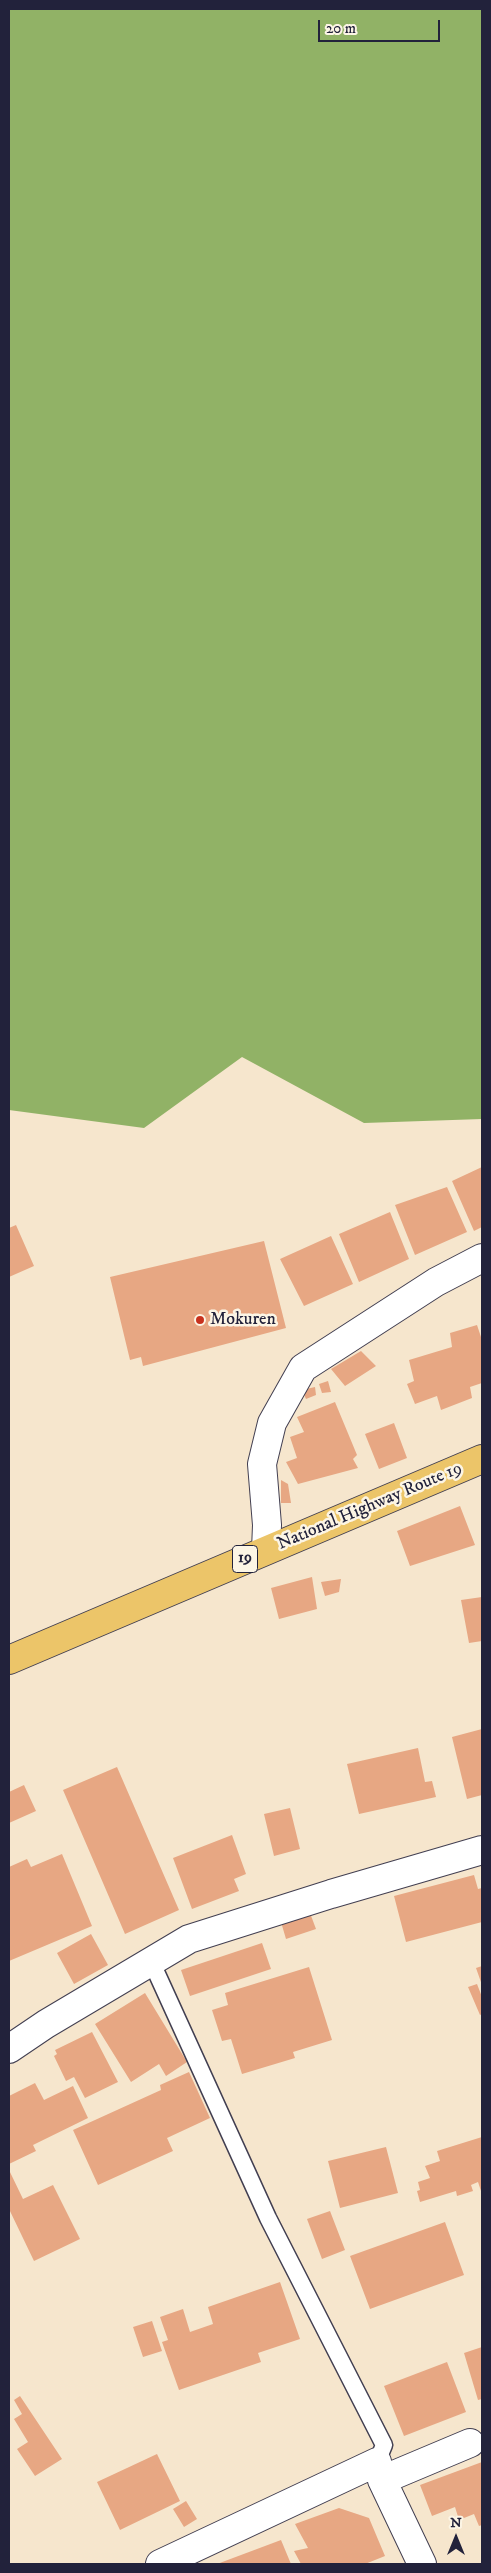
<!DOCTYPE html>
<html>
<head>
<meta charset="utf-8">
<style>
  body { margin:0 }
  #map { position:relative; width:491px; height:2573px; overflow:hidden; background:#f6e6cd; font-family:"IM FELL DW Pica",serif }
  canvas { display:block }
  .frame { position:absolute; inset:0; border:10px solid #22223b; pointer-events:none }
  .north { position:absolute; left:431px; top:2513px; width:50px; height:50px; -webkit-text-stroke:4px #fcf5e5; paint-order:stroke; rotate:0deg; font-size:14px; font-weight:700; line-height:20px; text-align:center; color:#22223b }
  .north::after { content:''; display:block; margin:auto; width:18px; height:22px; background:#22223b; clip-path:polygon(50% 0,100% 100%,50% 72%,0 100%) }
  .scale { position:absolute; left:318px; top:20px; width:122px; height:22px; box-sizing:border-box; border:2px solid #22223b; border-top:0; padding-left:6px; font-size:15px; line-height:18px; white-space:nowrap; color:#22223b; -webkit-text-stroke:4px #fcf5e5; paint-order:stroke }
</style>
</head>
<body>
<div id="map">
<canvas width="491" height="2573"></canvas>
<div class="frame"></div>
<div class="north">N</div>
<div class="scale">20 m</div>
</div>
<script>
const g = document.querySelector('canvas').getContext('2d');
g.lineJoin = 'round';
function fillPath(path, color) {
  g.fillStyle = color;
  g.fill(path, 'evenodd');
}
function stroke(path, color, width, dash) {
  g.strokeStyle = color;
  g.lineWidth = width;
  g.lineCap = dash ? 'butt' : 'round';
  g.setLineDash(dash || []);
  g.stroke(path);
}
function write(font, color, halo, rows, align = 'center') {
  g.font = font + ' "IM FELL DW Pica",serif';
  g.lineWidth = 5;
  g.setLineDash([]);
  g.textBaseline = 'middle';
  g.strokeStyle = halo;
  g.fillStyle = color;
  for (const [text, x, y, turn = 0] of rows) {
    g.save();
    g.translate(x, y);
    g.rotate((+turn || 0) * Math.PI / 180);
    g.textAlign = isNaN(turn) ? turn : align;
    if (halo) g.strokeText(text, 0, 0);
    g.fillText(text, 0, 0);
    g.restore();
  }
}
fillPath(new Path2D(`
  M9 9H482V1119L364 1123 242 1057 144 1128 9 1110Z`), '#91b266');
fillPath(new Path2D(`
  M482 1167V1227L474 1231 452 1181Z
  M447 1187 467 1232 415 1255 395 1205Z
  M390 1212 409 1259 359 1282 339 1234Z
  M16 1225 34 1266 9 1277V1228Z
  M331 1236 353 1284 304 1306 280 1259Z
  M264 1241 286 1328 143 1366 141 1357 130 1360 110 1277Z
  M477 1325 482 1340V1383L470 1387 472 1398 441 1410 437 1396 415 1404 407 1384 414 1381 409 1360 452 1347 450 1333Z
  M361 1351 376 1366 345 1386 331 1369Z
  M328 1381 331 1392 322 1393 319 1384Z
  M315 1387 316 1395 306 1399 302 1390Z
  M335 1402 357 1455 353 1459 358 1468 298 1484 286 1462 297 1458 290 1437 304 1432 297 1417Z
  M394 1423 407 1458 379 1469 365 1434Z
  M281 1480 288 1484 291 1503H281Z
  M460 1506 475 1545 410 1566 397 1531Z
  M312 1577 317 1609 279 1619 271 1588Z
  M341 1579 339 1592 325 1596 321 1582Z
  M482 1597V1641L469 1643 461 1600Z
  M482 1729V1795L467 1799 452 1737Z
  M418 1748 425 1782 432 1781 436 1797 359 1814 347 1764Z
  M117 1767 179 1910 125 1934 63 1790Z
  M24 1785 36 1811 9 1823V1792Z
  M290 1808 300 1849 274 1856 264 1814Z
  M232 1835 246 1874 234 1879 239 1891 192 1909 173 1858Z
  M62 1854 92 1926 9 1961V1867L27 1859 31 1867Z
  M474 1875 478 1889 482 1888V1922L406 1942 394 1896Z
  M310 1913 316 1929 286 1939 281 1922Z
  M91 1934 108 1965 74 1984 57 1953Z
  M262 1943 271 1969 190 1996 181 1970Z
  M482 1966V1985L476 1968Z
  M309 1967 332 2040 293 2052 295 2058 242 2074 231 2039 222 2041 212 2010 228 2005 225 1993Z
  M477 1984 482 1997V2014L480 2015 468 1987Z
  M145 1993 187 2062 166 2076 159 2064 131 2082 95 2024Z
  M92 2032 118 2082 85 2098 74 2077 66 2081 54 2056 57 2054 55 2050Z
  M189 2072 210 2118 167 2138 173 2151 98 2185 73 2130 161 2090 160 2085Z
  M35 2083 44 2100 73 2086 88 2118 33 2145 36 2151 9 2164V2096Z
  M482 2137V2194L478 2182 471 2185 473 2191 457 2196 456 2191 420 2202 417 2191 420 2190 418 2182 430 2178 425 2166 440 2161 437 2151Z
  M386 2147 398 2193 340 2208 328 2161Z
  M9 2170 23 2199 53 2185 80 2239 34 2261 9 2209Z
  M330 2211 345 2250 322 2259 307 2219Z
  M445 2222 464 2275 370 2309 350 2256Z
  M280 2282 300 2339 258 2353 261 2362 179 2390 162 2342 168 2340 160 2317 183 2309 190 2332 213 2324 208 2307Z
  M152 2321 162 2351 143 2357 133 2327Z
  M482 2347V2399L478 2400 464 2353Z
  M447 2362 466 2412 404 2436 384 2386Z
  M20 2396 62 2459 35 2476 17 2449 28 2442 14 2419 22 2414 14 2400Z
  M157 2454 180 2501 120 2530 97 2482Z
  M482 2462V2525L479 2526 474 2514 459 2520 455 2507 432 2516 420 2485Z
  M186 2501 197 2519 184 2527 173 2509Z
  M339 2508 369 2518 385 2556 365 2564H301L294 2551 308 2548 295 2524Z
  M281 2540 291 2564H217Z`), '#e7a783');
const lane = new Path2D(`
  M152 1963 268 2218 384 2445 377 2462`);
const street = new Path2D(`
  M266 1550 267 1525 262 1464 272 1423 303 1368 436 1282 482 1258
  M9 2049 46 2024 189 1939 331 1894 482 1850
  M382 2480 470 2443
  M160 2564 377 2462 382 2480 422 2564`);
const highway = new Path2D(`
  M9 1660 482 1459`);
stroke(lane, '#423f51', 19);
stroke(street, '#423f51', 30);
stroke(highway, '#423f51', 30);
stroke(lane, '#fff', 16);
stroke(street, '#fff', 28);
stroke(highway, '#ecc569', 28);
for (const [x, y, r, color] of [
  [200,1320,5,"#c8321e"]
]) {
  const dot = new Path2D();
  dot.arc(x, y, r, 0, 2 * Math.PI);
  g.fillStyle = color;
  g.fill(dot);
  stroke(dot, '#fcf5e5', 2);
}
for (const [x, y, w] of [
  [245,1559,25]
]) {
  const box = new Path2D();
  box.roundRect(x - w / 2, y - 13.5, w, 27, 4);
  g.fillStyle = '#fcf5e5';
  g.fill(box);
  stroke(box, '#22223b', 1);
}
write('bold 16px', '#22223b', null, [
  ["19",245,1559]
]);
write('18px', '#22223b', '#fcf5e5', [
  ["Mokuren",210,1320]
], 'left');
write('18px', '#22223b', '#fcf5e5', [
  ["National Highway Route 19",370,1507,-23]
]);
</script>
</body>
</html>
